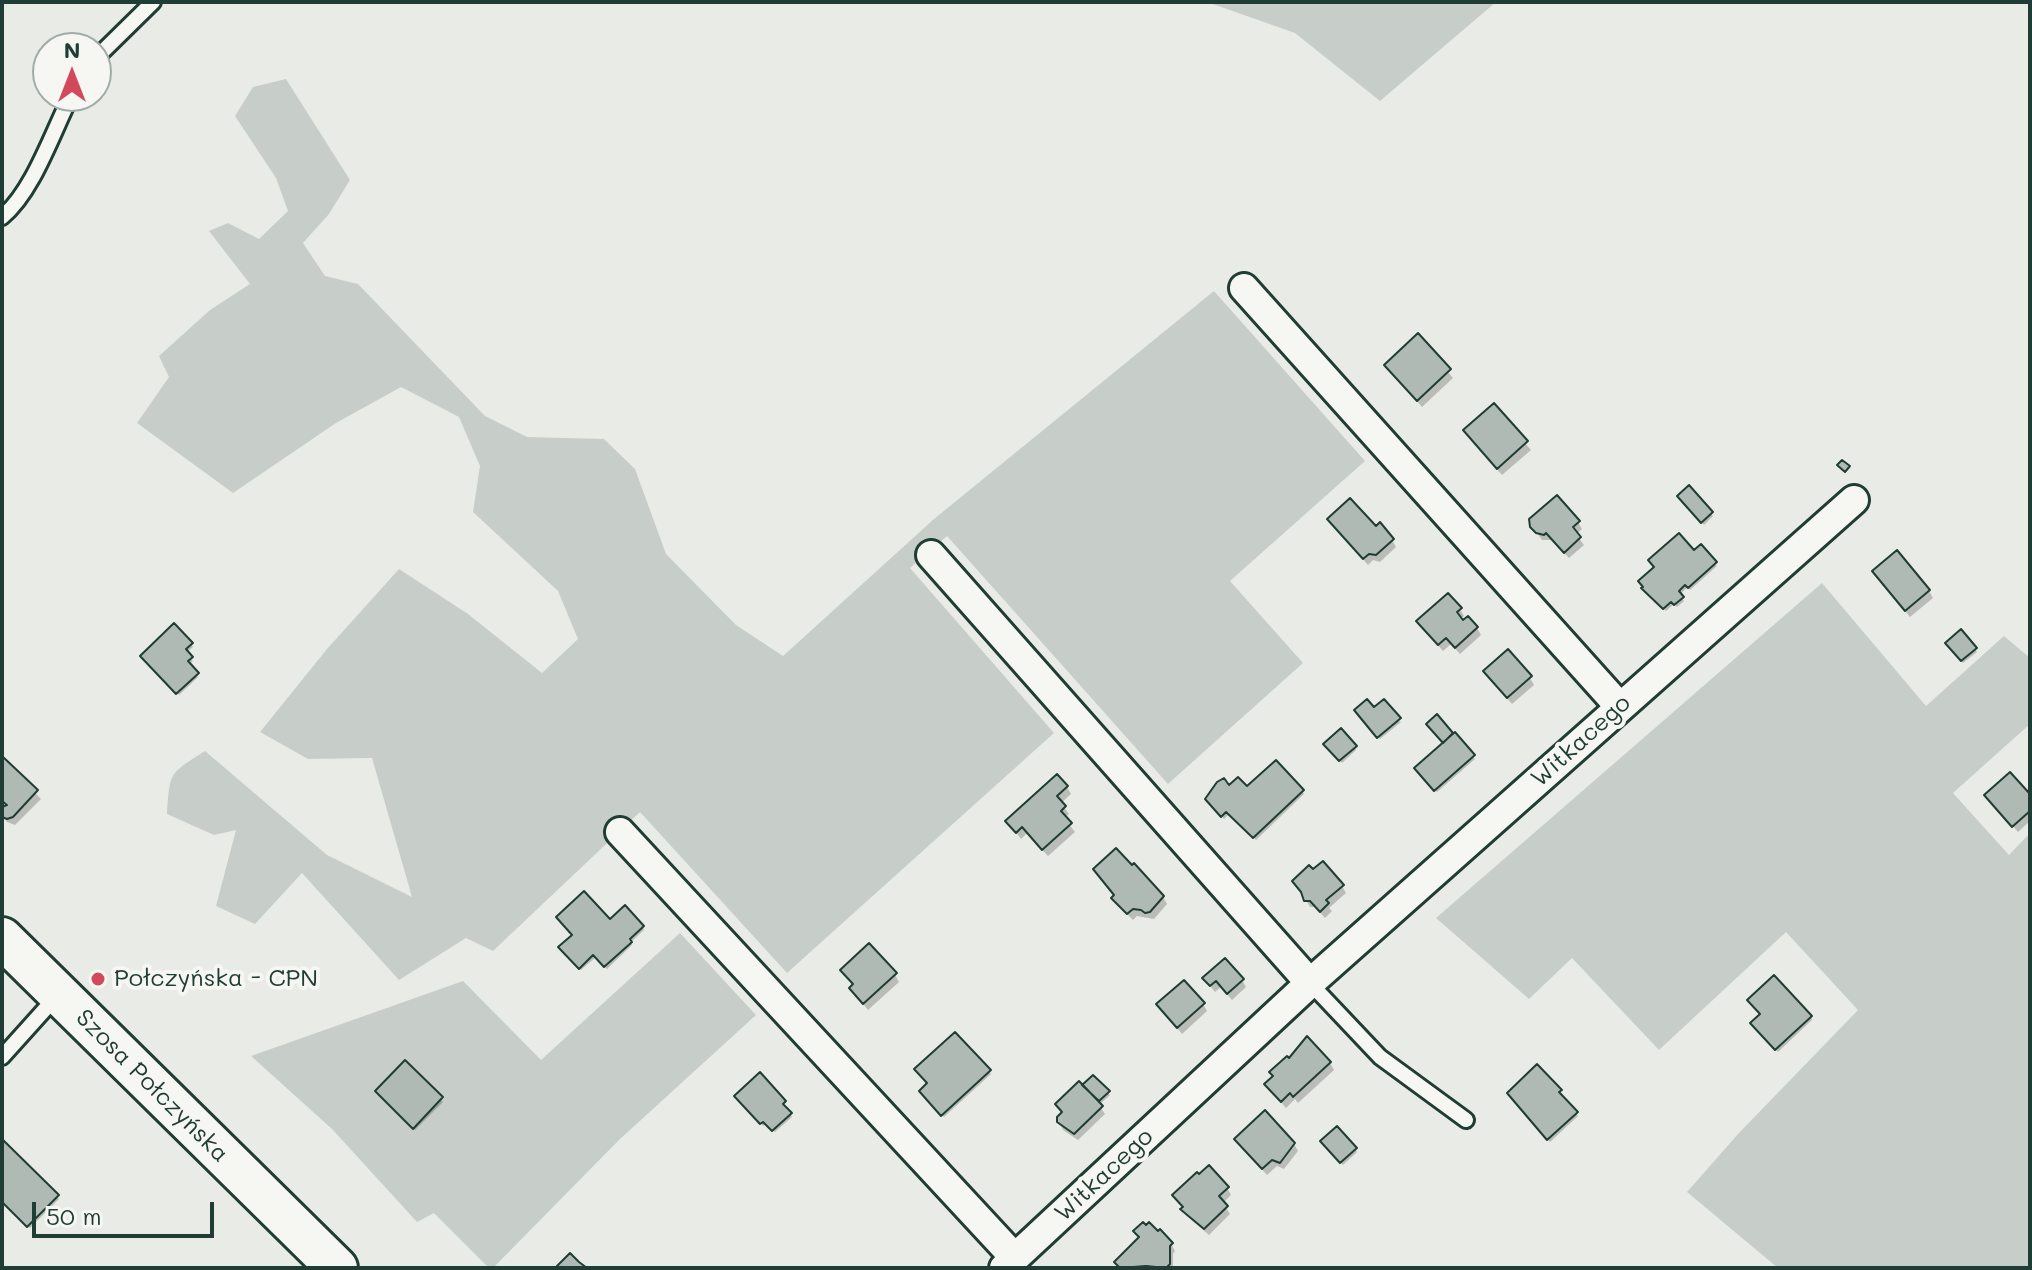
<!DOCTYPE html>
<html>
<head>
<meta charset="utf-8">
<style>
  body { margin:0 }
  #map { position:relative; width:2032px; height:1270px; overflow:hidden; background:#e9ebe7; font-family:Mali,sans-serif }
  canvas { display:block }
  .frame { position:absolute; inset:0; border:4px solid #1f3d34; pointer-events:none }
  .north { position:absolute; left:32px; top:32px; width:80px; height:80px; box-sizing:border-box; background:#f6f6f2; border:2px solid #a0aca6; border-radius:50%; rotate:0deg; font-size:22px; font-weight:700; line-height:32px; text-align:center; color:#1f3d34 }
  .north::after { content:''; display:block; margin:auto; width:28px; height:36px; background:#d1495b; clip-path:polygon(50% 0,100% 100%,50% 72%,0 100%) }
  .scale { position:absolute; left:32px; top:1202px; width:182px; height:36px; box-sizing:border-box; border:4px solid #1f3d34; border-top:0; padding-left:10px; font-size:24px; line-height:28px; white-space:nowrap; color:#1f3d34; -webkit-text-stroke:6px #f6f6f2; paint-order:stroke }
</style>
</head>
<body>
<div id="map">
<canvas width="2032" height="1270"></canvas>
<div class="frame"></div>
<div class="north">N</div>
<div class="scale">50 m</div>
</div>
<script>
const g = document.querySelector('canvas').getContext('2d');
g.lineJoin = 'round';
function fillPath(path, color) {
  g.fillStyle = color;
  g.fill(path, 'evenodd');
}
function stroke(path, color, width, dash) {
  g.strokeStyle = color;
  g.lineWidth = width;
  g.lineCap = dash ? 'butt' : 'round';
  g.setLineDash(dash || []);
  g.stroke(path);
}
function write(font, color, halo, rows, align = 'center') {
  g.font = font + ' Mali,sans-serif';
  g.lineWidth = 8;
  g.setLineDash([]);
  g.textBaseline = 'middle';
  g.strokeStyle = halo;
  g.fillStyle = color;
  for (const [text, x, y, turn = 0] of rows) {
    g.save();
    g.translate(x, y);
    g.rotate((+turn || 0) * Math.PI / 180);
    g.textAlign = isNaN(turn) ? turn : align;
    if (halo) g.strokeText(text, 0, 0);
    g.fillText(text, 0, 0);
    g.restore();
  }
}
fillPath(new Path2D(`
  M1207 2H1496L1380 101 1295 33Z
  M286 79 350 180 329 214 303 243 325 276 358 284 485 416 527 437 604 439 635 469 666 554 736 625 783 656 934 519 1214 291 1365 461 1230 581 1303 663 1168 784 947 536 910 568 1054 733 787 973 640 812 493 951 466 938 399 980 302 873 255 924 216 906 236 830 214 835 167 814C170 771 169 774 205 751L327 855 412 897 372 758 308 759 260 732 327 649 399 569 468 614 542 673 578 639 558 591 473 512 480 466 459 417 401 387 336 423 233 493 137 423 169 377 159 356 210 310 250 284 209 231 228 223 259 239 288 211 276 178 235 116 253 87Z
  M1822 583 1926 706 2004 636 2030 658V724L1953 793 2009 855 2030 833V1268H1778L1687 1192 1738 1134 1858 1010 1786 932 1659 1050 1572 958 1529 999 1436 918Z
  M680 933 756 1015 619 1140 493 1268H489L434 1213 417 1222 332 1129 251 1056 463 981 541 1060Z`), '#c7cec9');
fillPath(new Path2D(`
  M1418 336 1453 378 1422 407 1386 365Z
  M1494 406 1531 450 1502 475 1470 438Z
  M1689 488 1713 516 1704 525 1681 499Z
  M1578 522 1582 529 1576 534 1584 545 1569 558 1552 540H1542L1532 526Z
  M1334 526 1375 529 1392 540 1396 547 1380 562 1373 560 1368 565Z
  M1694 553 1717 566 1690 590 1688 587 1679 595 1684 601 1677 607 1674 604 1666 611 1645 591Z
  M1874 572 1929 591 1933 598 1910 617Z
  M1460 609 1464 616 1460 619 1477 628 1481 635 1460 654 1451 644 1443 651 1423 628Z
  M191 644 193 647 186 653 193 661 188 665 198 677 179 695 144 659Z
  M1949 646 1975 649 1977 652 1963 663Z
  M1530 678 1534 685 1512 704 1490 679Z
  M1374 709 1401 722 1380 739 1358 713Z
  M1437 717 1475 759 1437 792 1418 771 1445 744Z
  M1327 747H1355L1356 750 1342 763Z
  M2 758 41 799 15 825 7 822 3 815 8 807 2 801Z
  M1067 787 1071 794 1061 803 1069 814 1064 818 1075 832 1048 856 1027 833 1021 839 1008 821Z
  M1229 788 1302 791 1304 794 1256 840 1229 814 1224 819 1209 802Z
  M1986 795 2030 797V821L2018 832Z
  M1095 870 1163 897 1167 904 1154 919 1137 916 1133 920 1118 905 1116 897Z
  M1313 872 1342 886 1346 893 1329 908 1332 911 1325 918 1315 907H1310L1306 900Z
  M610 921 643 927 644 930 631 942 632 945 607 969 596 957 581 970 562 950Z
  M842 970 895 975 899 982 868 1010 856 995 854 986Z
  M1205 979 1242 980 1246 987 1232 1000 1221 987 1215 992Z
  M1203 1004 1207 1011 1182 1034 1163 1011Z
  M1811 1017 1812 1020 1778 1052 1754 1026Z
  M955 1035 991 1074 944 1117 924 1094Z
  M405 1063 443 1102 415 1130 379 1095Z
  M1330 1063 1334 1070 1298 1103 1295 1099 1286 1108 1266 1085Z
  M1079 1084 1108 1093 1110 1095 1099 1105 1105 1114 1078 1140 1063 1130 1059 1122 1064 1114 1057 1104Z
  M1560 1091V1096L1578 1116 1550 1142 1511 1096Z
  M738 1099 784 1102V1107L792 1117 775 1132 766 1123 763 1126Z
  M1236 1140 1294 1144 1298 1151 1284 1169 1277 1166 1267 1175Z
  M2 1142 59 1199 30 1228 2 1201Z
  M1325 1145 1355 1149 1357 1152 1343 1165Z
  M1227 1188 1231 1195 1223 1203 1230 1214 1209 1235 1187 1216 1183 1209Z
  M1136 1232 1171 1244 1175 1251 1173 1254V1268H1119L1116 1262 1140 1239Z`), '#0003');
const building = new Path2D(`
  M1418 333 1451 369 1417 401 1384 365Z
  M1494 403 1528 441 1497 469 1463 430Z
  M1842 460 1850 466 1845 472 1837 465Z
  M1689 485 1713 512 1701 523 1677 496Z
  M1557 495 1580 521 1573 527 1581 537 1564 553 1546 533 1544 535 1536 533 1530 527 1529 519Z
  M1350 498 1376 526 1380 522 1394 539 1376 555 1369 554 1363 559 1327 519Z
  M1679 533 1694 550 1701 544 1717 562 1688 588 1685 585 1679 591 1684 597 1674 605 1671 602 1663 609 1641 588 1643 587 1638 581 1654 567 1648 560Z
  M1897 550 1930 590 1905 611 1872 571Z
  M1448 593 1462 608 1457 612 1463 620 1468 616 1478 627 1455 648 1446 638 1438 645 1416 621Z
  M174 623 193 643 186 649 193 657 188 661 199 673 176 694 140 656Z
  M1961 629 1977 648 1961 661 1945 643Z
  M1508 649 1532 676 1507 698 1483 671Z
  M1367 699 1374 707 1384 699 1401 718 1377 738 1354 710Z
  M1437 714 1453 733 1443 743 1426 724Z
  M1341 728 1357 746 1339 761 1323 744Z
  M1455 732 1475 755 1434 791 1414 768Z
  M2 756 38 790 13 817 7 819 2 817V807L7 805 2 801Z
  M1276 760 1304 790 1253 838 1226 812 1221 817 1205 799 1217 782 1224 778 1229 785 1238 777 1247 786Z
  M2010 772 2030 794V811L2012 827 1984 795Z
  M1057 774 1068 786 1057 796 1066 806 1061 811 1072 823 1042 850 1022 827 1016 833 1005 821Z
  M1116 848 1132 865 1134 863 1164 896 1150 912 1145 913 1141 910 1133 909 1127 914 1111 898 1114 895 1093 869Z
  M1323 861 1344 885 1326 900 1329 903 1320 912 1310 901H1304L1301 892 1292 881 1309 865 1313 869Z
  M584 891 610 919 625 905 644 926 630 939 632 942 604 967 593 955 579 969 558 947 572 935 556 917Z
  M869 943 897 973 863 1004 849 988 853 984 840 970Z
  M1225 958 1244 979 1227 994 1216 981 1210 986 1202 978Z
  M1774 975 1812 1016 1775 1050 1750 1023 1760 1014 1747 1000Z
  M1184 980 1205 1003 1177 1028 1156 1004Z
  M955 1032 991 1070 941 1116 919 1091 927 1083 914 1069Z
  M1307 1036 1331 1062 1293 1097 1290 1093 1281 1102 1264 1084 1273 1076 1269 1072 1287 1056 1289 1058Z
  M405 1060 443 1097 413 1129 375 1091Z
  M1537 1064 1562 1090 1559 1092 1578 1112 1547 1140 1507 1093Z
  M760 1072 786 1101 783 1104 792 1113 772 1131 763 1122 760 1124 734 1096Z
  M1093 1075 1110 1091 1099 1101 1082 1085Z
  M1079 1081 1103 1106 1074 1134 1057 1122V1117L1062 1112 1055 1104Z
  M1265 1110 1295 1143 1280 1163 1272 1160 1262 1169 1234 1139Z
  M1337 1126 1357 1148 1340 1163 1320 1141Z
  M2 1139 59 1195 27 1227 2 1202Z
  M1209 1165 1229 1187 1219 1196 1228 1206 1204 1229 1180 1209 1183 1207 1172 1195 1197 1172 1199 1174Z
  M1143 1222 1146 1225 1149 1222 1158 1231 1160 1229 1173 1243 1170 1246V1264L1166 1268 1146 1266 1120 1268 1114 1262 1139 1237 1133 1231Z
  M570 1253 579 1262 587 1268H555Z`);
fillPath(building, '#b0bab5');
stroke(building, '#1f3d34', 2);
const service = new Path2D(`
  M96 58 153 2
  M2 217C33 192 53 131 71 96
  M1310 983 1380 1057 1466 1120
  M2 1057 56 997`);
const minor = new Path2D(`
  M1244 288 1620 707
  M931 555 1310 983
  M620 832 1015 1258
  M1004 1268 1310 983 1854 500`);
const secondary = new Path2D(`
  M2 938 337 1268`);
stroke(service, '#1f3d34', 20);
stroke(minor, '#1f3d34', 34);
stroke(secondary, '#1f3d34', 46);
stroke(service, '#f6f6f2', 14);
stroke(minor, '#f6f6f2', 28);
stroke(secondary, '#f6f6f2', 40);
for (const [x, y, r, color] of [
  [98,979,8,"#d1495b"]
]) {
  const dot = new Path2D();
  dot.arc(x, y, r, 0, 2 * Math.PI);
  g.fillStyle = color;
  g.fill(dot);
  stroke(dot, '#f6f6f2', 3);
}
write('24px', '#1f3d34', '#f6f6f2', [
  ["Witkacego",1581,741,-42],
  ["Szosa Połczyńska",152,1086,45],
  ["Witkacego",1104,1175,-43]
]);
write('24px', '#1f3d34', '#f6f6f2', [
  ["Połczyńska - CPN",114,979]
], 'left');
</script>
</body>
</html>
